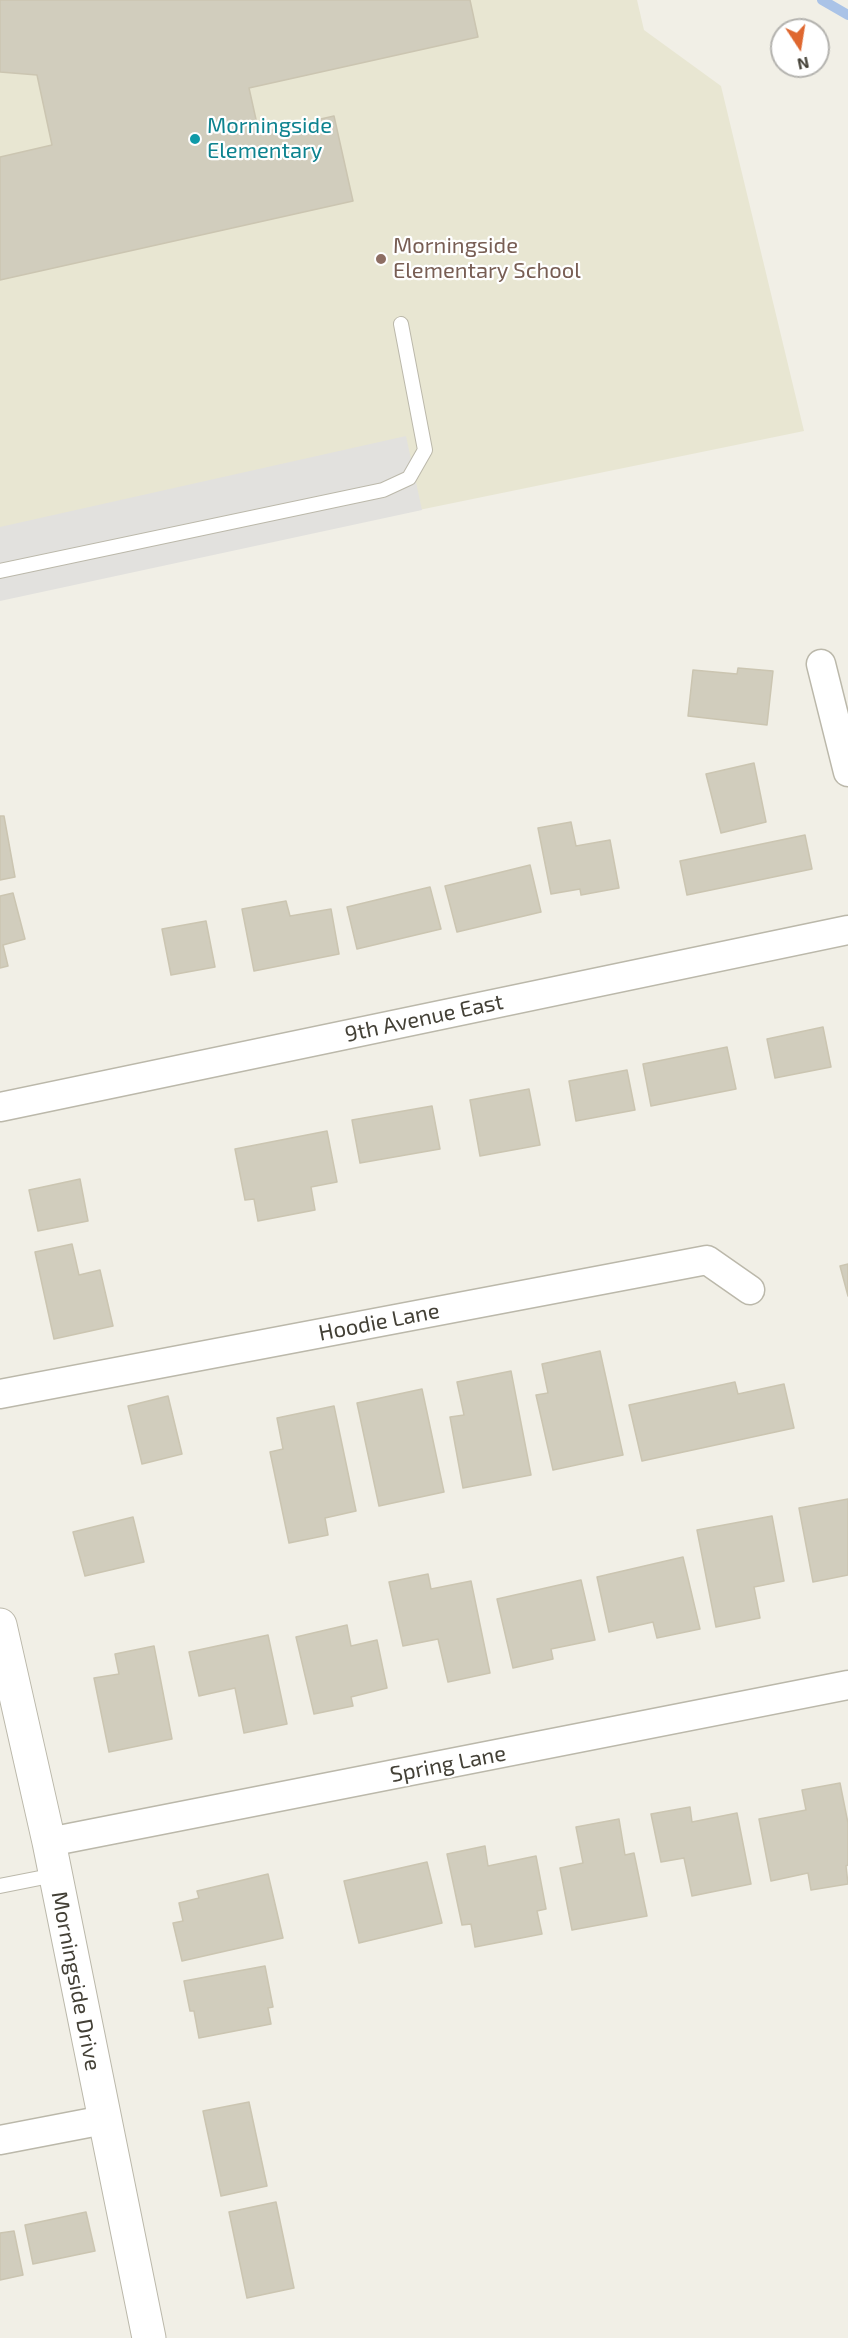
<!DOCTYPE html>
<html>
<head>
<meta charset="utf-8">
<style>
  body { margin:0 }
  #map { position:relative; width:848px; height:2338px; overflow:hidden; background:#f1efe6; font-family:"Exo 2",sans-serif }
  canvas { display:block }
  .north { position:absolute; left:770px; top:18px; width:60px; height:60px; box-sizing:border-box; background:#fff; border:2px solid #b4b3af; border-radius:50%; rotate:168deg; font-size:16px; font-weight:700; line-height:24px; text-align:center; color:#434036 }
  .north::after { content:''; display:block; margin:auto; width:21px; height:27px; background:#df672f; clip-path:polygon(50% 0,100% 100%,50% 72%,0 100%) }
</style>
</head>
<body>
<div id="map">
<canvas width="848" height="2338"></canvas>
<div class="north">N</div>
</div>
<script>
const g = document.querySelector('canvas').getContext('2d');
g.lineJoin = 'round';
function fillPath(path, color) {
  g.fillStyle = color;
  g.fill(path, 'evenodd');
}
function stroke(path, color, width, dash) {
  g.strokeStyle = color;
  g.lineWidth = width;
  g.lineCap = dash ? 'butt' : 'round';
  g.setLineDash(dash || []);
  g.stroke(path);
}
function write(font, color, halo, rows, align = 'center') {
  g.font = font + ' "Exo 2",sans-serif';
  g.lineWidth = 4.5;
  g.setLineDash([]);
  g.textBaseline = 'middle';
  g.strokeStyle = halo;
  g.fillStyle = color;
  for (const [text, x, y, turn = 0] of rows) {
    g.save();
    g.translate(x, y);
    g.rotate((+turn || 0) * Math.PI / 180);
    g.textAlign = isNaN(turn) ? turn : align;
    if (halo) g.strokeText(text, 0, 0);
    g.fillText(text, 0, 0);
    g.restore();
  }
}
fillPath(new Path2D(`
  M0 0H637L644 30 721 86 804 431 0 596Z`), '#e8e6d2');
fillPath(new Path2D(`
  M406 436 422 510 0 601V527Z`), '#e2e1de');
stroke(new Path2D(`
  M822 0 848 15`), '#aac3e7', 10);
const building = new Path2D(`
  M0 0H470L478 37 249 88 259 133 334 116 353 201 0 280V157L52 145 37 75 0 72Z
  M738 668 773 671 767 725 688 716 693 670 737 674Z
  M754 763 766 822 721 833 706 774Z
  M0 816H4L15 877 0 880Z
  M571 822 576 846 610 840 619 888 581 895 580 889 551 894 538 828Z
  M805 835 812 869 687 895 680 861Z
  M530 865 541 912 457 932 445 886Z
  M430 887 441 929 357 949 347 907Z
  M13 893 25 939 3 945 8 966 0 968V896Z
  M286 901 290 916 331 909 339 954 254 971 242 909Z
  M206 921 215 967 171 975 162 929Z
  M823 1027 831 1067 775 1078 767 1039Z
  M727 1047 736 1089 651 1106 643 1064Z
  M627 1070 635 1110 576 1121 569 1081Z
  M529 1089 540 1145 480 1156 470 1100Z
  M432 1106 440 1149 360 1163 352 1120Z
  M327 1131 337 1182 311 1187 315 1210 258 1221 254 1199 245 1200 235 1149Z
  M80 1179 88 1221 38 1231 29 1190Z
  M72 1244 79 1275 100 1270 113 1326 54 1339 35 1252Z
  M848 1264V1296L840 1266Z
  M600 1351 623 1455 553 1470 536 1395 548 1393 542 1364Z
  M511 1371 531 1475 463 1488 450 1417 464 1415 457 1382Z
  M735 1382 738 1394 784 1384 794 1428 642 1461 629 1405Z
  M422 1389 444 1492 379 1506 357 1403Z
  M168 1396 182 1454 142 1464 128 1406Z
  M334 1406 356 1511 325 1518 328 1535 289 1543 270 1452 283 1449 277 1418Z
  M848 1499V1575L813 1582 799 1508Z
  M772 1516 784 1581 754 1587 760 1618 716 1627 697 1530Z
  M133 1517 144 1562 85 1576 73 1532Z
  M683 1557 700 1629 657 1638 653 1622 609 1632 597 1577Z
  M428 1574 431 1589 471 1581 490 1673 448 1682 438 1639 403 1646 389 1582Z
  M581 1580 595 1640 551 1649 553 1659 513 1668 497 1599Z
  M347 1625 351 1646 377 1640 387 1688 351 1697 353 1706 314 1714 296 1637Z
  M268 1635 287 1724 244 1733 235 1688 199 1696 189 1652Z
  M154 1646 172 1739 109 1752 94 1678 119 1674 115 1654Z
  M840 1783 848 1823V1865L846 1866 848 1884 811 1890 808 1873 771 1881 759 1819 806 1810 802 1790Z
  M690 1807 692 1822 737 1813 751 1884 692 1896 684 1858 661 1862 651 1814Z
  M619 1819 625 1855 634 1853 647 1916 572 1930 560 1868 583 1863 576 1827Z
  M485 1846 488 1866 536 1856 546 1909 537 1911 542 1934 475 1947 471 1924 462 1925 447 1854Z
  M427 1862 442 1923 359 1943 344 1881Z
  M268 1874 283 1938 182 1961 173 1923 183 1921 179 1903 199 1898 197 1891Z
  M265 1966 273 2007 268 2008 271 2024 199 2038 194 2011H190L184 1981Z
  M249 2102 267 2186 221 2196 203 2111Z
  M276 2202 294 2288 247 2298 229 2212Z
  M86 2212 95 2251 33 2264 25 2225Z
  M14 2231 23 2275 0 2280V2233Z`);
fillPath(building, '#d1cdbd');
stroke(building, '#cbc5b1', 1.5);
const service = new Path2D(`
  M0 571 383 490 409 478 425 450 401 324
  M0 1886 55 1875`);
const minor = new Path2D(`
  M821 664 848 772
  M0 1107 848 930
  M0 1394 707 1260 750 1290
  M49 1842 848 1685
  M0 2140 104 2120`);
const tertiary = new Path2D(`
  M0 1625 49 1842 149 2338`);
stroke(service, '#bbb8aa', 16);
stroke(minor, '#bbb8aa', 31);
stroke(tertiary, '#bbb8aa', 35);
stroke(service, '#fff', 14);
stroke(minor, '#fff', 28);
stroke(tertiary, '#fff', 33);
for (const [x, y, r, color] of [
  [195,139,6,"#0f9aa8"],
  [381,259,6,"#8d6e63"]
]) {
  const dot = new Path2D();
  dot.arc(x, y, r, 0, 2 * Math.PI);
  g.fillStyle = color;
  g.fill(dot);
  stroke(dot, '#fff', 2);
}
write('22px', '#0d838f', '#fff', [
  ["Morningside",207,126],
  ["Elementary",207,151]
], 'left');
write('22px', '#785e54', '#fff', [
  ["Morningside",393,246],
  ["Elementary School",393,271]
], 'left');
write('22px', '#434036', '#fff', [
  ["9th Avenue East",424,1018,-12],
  ["Hoodie Lane",379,1322,-11],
  ["Spring Lane",448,1764,-11],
  ["Morningside Drive",76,1981,79]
]);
</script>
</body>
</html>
